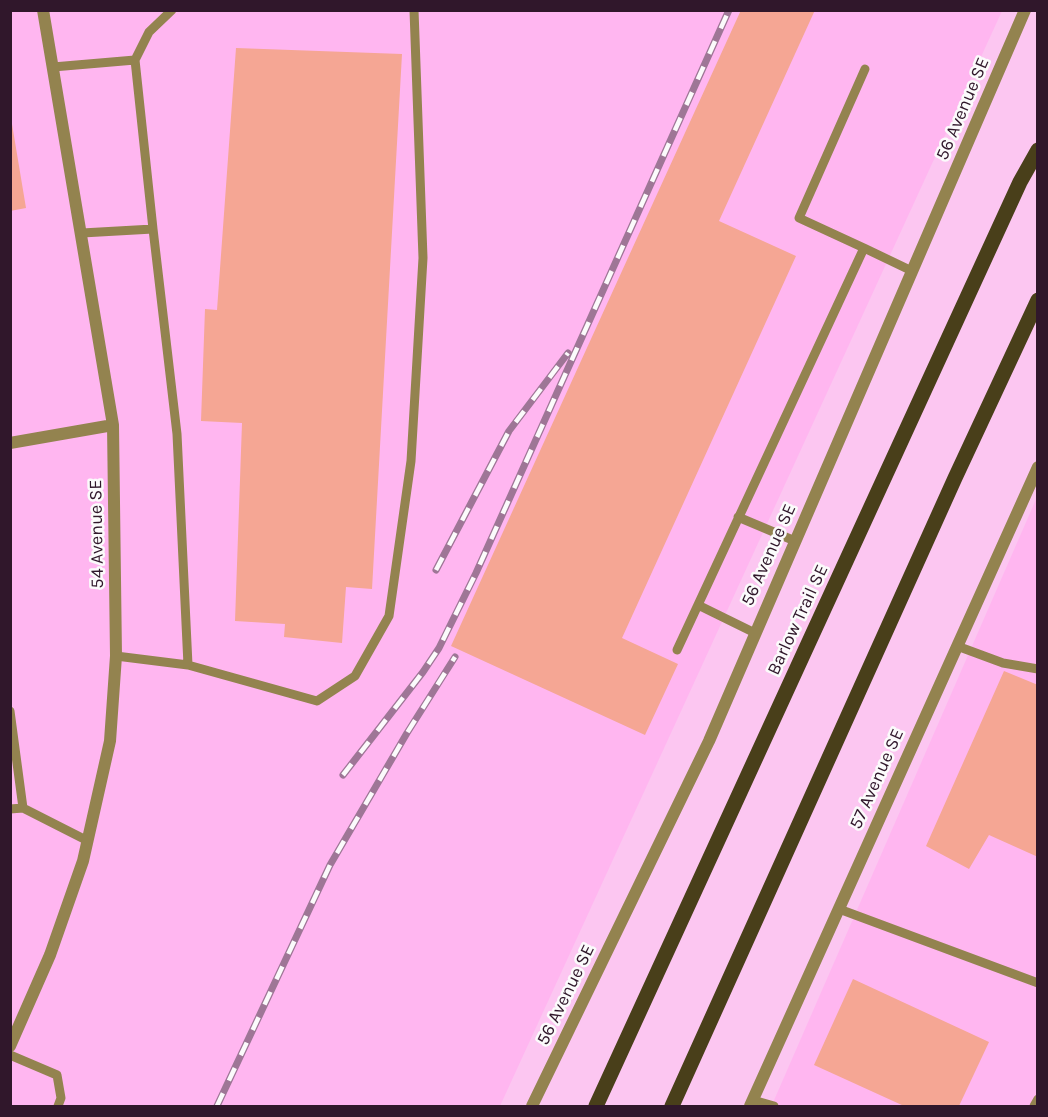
<!DOCTYPE html>
<html>
<head>
<meta charset="utf-8">
<style>
  body { margin:0 }
  #map { position:relative; width:1048px; height:1117px; overflow:hidden; background:#fcc6f1; font-family:Karla,sans-serif }
  canvas { display:block }
  .frame { position:absolute; inset:0; border:12px solid #30172b; pointer-events:none }
</style>
</head>
<body>
<div id="map">
<canvas width="1048" height="1117"></canvas>
<div class="frame"></div>
</div>
<script>
const g = document.querySelector('canvas').getContext('2d');
g.lineJoin = 'round';
function fillPath(path, color) {
  g.fillStyle = color;
  g.fill(path, 'evenodd');
}
function stroke(path, color, width, dash) {
  g.strokeStyle = color;
  g.lineWidth = width;
  g.lineCap = dash ? 'butt' : 'round';
  g.setLineDash(dash || []);
  g.stroke(path);
}
function write(font, color, halo, rows, align = 'center') {
  g.font = font + ' Karla,sans-serif';
  g.lineWidth = 5;
  g.setLineDash([]);
  g.textBaseline = 'middle';
  g.strokeStyle = halo;
  g.fillStyle = color;
  for (const [text, x, y, turn = 0] of rows) {
    g.save();
    g.translate(x, y);
    g.rotate((+turn || 0) * Math.PI / 180);
    g.textAlign = isNaN(turn) ? turn : align;
    if (halo) g.strokeText(text, 0, 0);
    g.fillText(text, 0, 0);
    g.restore();
  }
}
fillPath(new Path2D(`
  M10 11H1002L500 1106H11Z
  M1037 497V1106H772L775 1098Z`), '#ffb6f0');
fillPath(new Path2D(`
  M741 10H815L719 221 796 256 622 638 678 664 645 735 451 646Z
  M236 48 402 54 372 589 346 587 342 643 284 637 285 624 235 621 242 423 201 421 205 309 217 310Z
  M10 112 26 208 10 211Z
  M1004 671 1038 685V857L989 835 969 869 926 846Z
  M853 979 989 1042 959 1106H904L814 1065Z`), '#f5a694');
stroke(new Path2D(`
  M135 60 149 32 172 10
  M53 67 135 60 153 229 82 233
  M864 248 912 271
  M738 517 795 541
  M698 605 755 633
  M957 646 1003 663 1038 669
  M677 650 864 248 799 218 865 69
  M116 656 188 665 177 434 153 229
  M188 665 317 701 355 676 389 616 411 461 423 258 414 10
  M10 711 23 808 88 841
  M10 809 23 808
  M839 909 1038 983
  M10 1055 57 1075 61 1098 58 1106
  M753 1100 774 1106
  M1034 1106 1038 1099`), '#93834f', 9);
stroke(new Path2D(`
  M10 443 113 425
  M10 1046 50 955 83 861 110 741 116 656 113 425 43 10
  M532 1106 709 741 1025 10
  M750 1106 1038 467`), '#93834f', 12);
stroke(new Path2D(`
  M596 1106 1020 182 1038 150
  M672 1106 955 478 1038 300`), '#493f1a', 15);
const rail = new Path2D(`
  M436 570 509 431 568 353
  M343 775 423 672 439 648 476 573 729 10
  M217 1106 330 865 407 733 455 657`);
stroke(rail, '#9e7696', 7);
stroke(rail, '#fbfbfb', 4.5, [14]);
write('18px', '#30172b', '#fbfbfb', [
  ["56 Avenue SE",963,109,-67],
  ["54 Avenue SE",97,534,-91],
  ["56 Avenue SE",769,555,-66],
  ["Barlow Trail SE",798,620,-65],
  ["57 Avenue SE",877,779,-66],
  ["56 Avenue SE",566,995,-64]
]);
</script>
</body>
</html>
